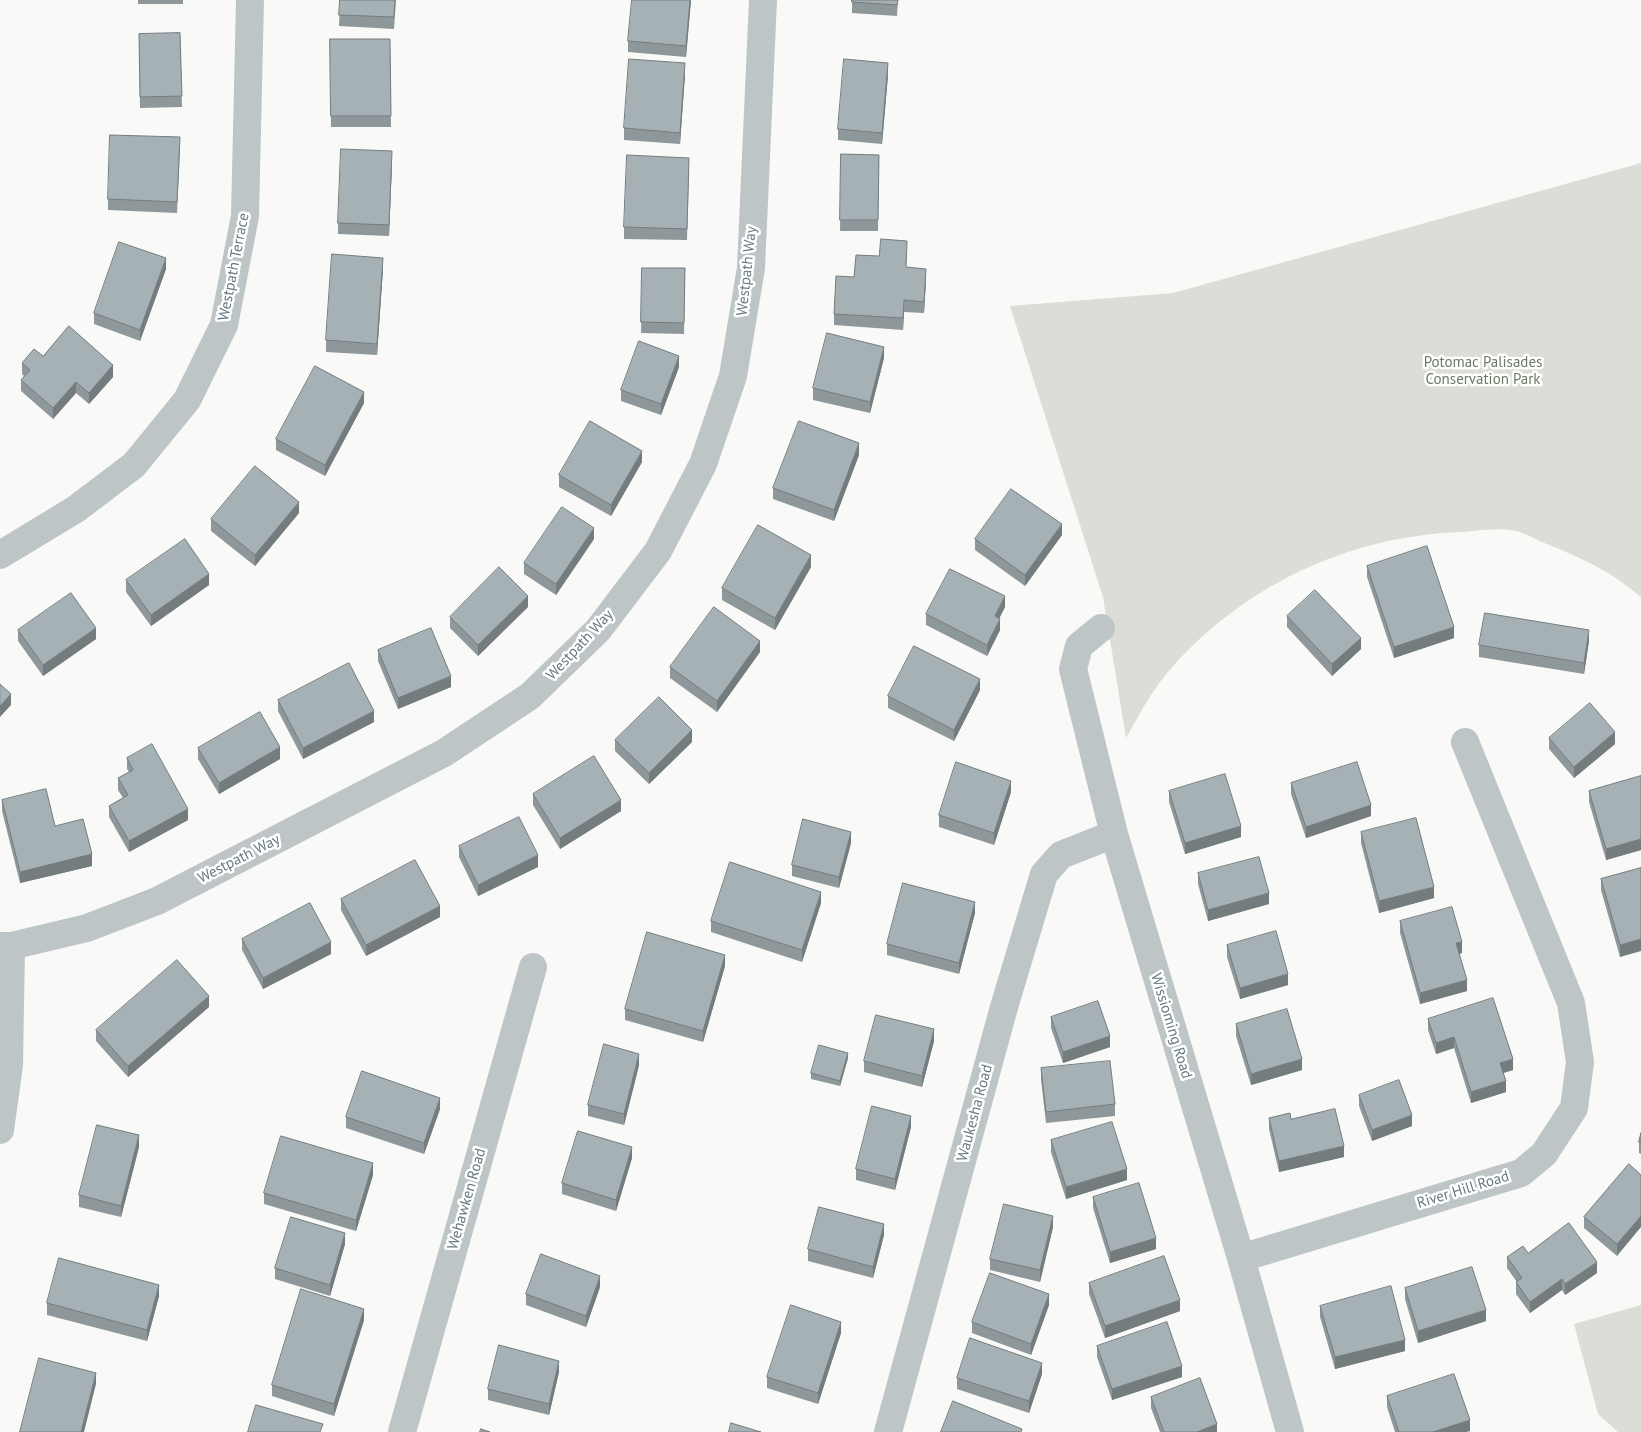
<!DOCTYPE html>
<html>
<head>
<meta charset="utf-8">
<style>
  body { margin:0 }
  canvas { display:block; background:#f9f9f7 }
</style>
</head>
<body>
<canvas width="1641" height="1432"></canvas>
<script>
const g = document.querySelector('canvas').getContext('2d');
g.lineJoin = 'round';
function fillPath(path, color) {
  g.fillStyle = color;
  g.fill(path, 'evenodd');
}
function stroke(path, color, width, dash) {
  g.strokeStyle = color;
  g.lineWidth = width;
  g.lineCap = dash ? 'butt' : 'round';
  g.setLineDash(dash || []);
  g.stroke(path);
}
function write(font, color, halo, rows, align = 'center') {
  g.font = font + ' "PT Sans",sans-serif';
  g.lineWidth = 5;
  g.setLineDash([]);
  g.textBaseline = 'middle';
  g.strokeStyle = halo;
  g.fillStyle = color;
  for (const [text, x, y, turn = 0] of rows) {
    g.save();
    g.translate(x, y);
    g.rotate((+turn || 0) * Math.PI / 180);
    g.textAlign = isNaN(turn) ? turn : align;
    if (halo) g.strokeText(text, 0, 0);
    g.fillText(text, 0, 0);
    g.restore();
  }
}
fillPath(new Path2D(`
  M1641 163V597C1608 569 1581 558 1542 542 1532 537 1521 531 1510 530 1495 528 1477 531 1461 532 1348 536 1242 586 1168 672 1151 692 1139 715 1126 738L1103 597 1010 306 1173 293Z
  M1641 1305V1432H1618L1598 1414 1574 1324Z`), '#daded6');
stroke(new Path2D(`
  M0 555 76 509 134 465 187 400 224 325 245 216 250 0
  M1101 628 1079 646 1073 669 1114 834 1241 1258 1290 1432
  M0 946H11L87 928 157 901 444 753 530 696 598 630 658 551 703 464 733 376 751 268 763 0
  M0 1130 9 1065 11 946
  M1241 1258 1521 1173 1544 1154 1574 1108 1580 1062 1571 1003 1465 742
  M402 1432 533 967
  M888 1432 1004 1007 1044 874 1061 855 1114 834`), '#bec5c6', 28);
fillPath(new Path2D(`
  M138 0H183V4H138Z
  M340 0H396L394 29 339 26Z
  M691 0 686 57 628 52V41Z
  M852 0H898L897 16 852 13Z
  M180 33 182 107 140 108 139 34Z
  M330 39H390L391 127H331Z
  M685 74 680 144 624 140V128Z
  M888 75 882 144 838 140V129Z
  M180 149 177 213 108 210V199Z
  M841 154 879 155 878 231H840Z
  M392 162 389 236 338 234V223Z
  M689 169 687 240 624 239V227Z
  M907 252 906 267 926 280 924 313 904 312 903 330 834 325V314L854 277 879 256Z
  M642 268H685L684 334 641 333Z
  M166 269 140 341 94 324V313Z
  M383 269 377 355 326 352V340Z
  M43 356 113 377 89 404 76 393 53 419 21 391V380L24 376 22 374V363Z
  M884 358 870 413 813 400V388Z
  M679 367 661 415 621 401V390Z
  M364 403 325 476 276 450V439Z
  M859 455 834 521 773 499V488Z
  M642 462 611 516 559 487V475Z
  M299 513 255 566 211 531V519Z
  M1062 535 1025 586 975 550V539Z
  M594 539 556 595 524 574V563Z
  M1367 566 1454 638 1394 658 1367 577Z
  M811 567 775 630 722 600V588Z
  M126 580 209 585 151 626 126 592Z
  M528 607 478 656 450 628V617Z
  M1005 607 999 618 1000 630 987 656 926 625V614Z
  M1287 616 1361 649 1332 676 1287 627Z
  M18 630 96 639 43 676 18 641Z
  M1589 641 1584 674 1479 657V645Z
  M378 650 451 687 398 709 378 661Z
  M760 652 717 712 670 678V667Z
  M980 690 954 741 888 708V696Z
  M278 700 374 722 303 759 278 711Z
  M1549 738 1615 744 1574 778 1549 749Z
  M615 740 692 742 649 784 615 751Z
  M198 748 280 759 219 794 198 759Z
  M127 758 188 820 129 852 109 817V806L123 798 118 790V778L129 772 127 769Z
  M1641 776V850L1606 860 1589 802V791Z
  M1291 783 1371 816 1306 838 1291 794Z
  M1169 791 1241 837 1185 854 1169 802Z
  M1011 792 994 845 939 827V815Z
  M533 794 621 811 560 849 533 805Z
  M2 800 55 826 92 866 20 883 2 811Z
  M1361 832 1434 898 1379 913 1361 843Z
  M851 843 839 888 792 876V865Z
  M459 846 538 867 478 896 459 857Z
  M1641 868 1620 957 1601 890V879Z
  M1198 873 1269 904 1208 921 1198 884Z
  M341 899 440 917 366 956 341 910Z
  M821 903 802 962 711 932V921Z
  M975 913 959 974 887 955V944Z
  M1400 921 1462 953 1459 954 1467 991 1420 1004 1400 933Z
  M242 939 331 954 263 989 242 950Z
  M1227 945 1288 985 1240 999 1227 957Z
  M725 966 703 1042 625 1020V1009Z
  M209 1007 128 1077 96 1041V1030Z
  M1051 1017 1110 1047 1063 1063 1051 1028Z
  M1428 1019 1513 1070 1503 1073 1506 1092 1471 1103 1454 1048 1436 1054 1428 1030Z
  M1236 1024 1302 1070 1251 1085 1236 1036Z
  M934 1041 922 1087 864 1072V1061Z
  M848 1058 840 1086 811 1079V1073Z
  M639 1065 624 1125 588 1116V1105Z
  M1041 1068 1115 1104V1116L1046 1123 1041 1079Z
  M1359 1095 1412 1126 1372 1141 1359 1106Z
  M440 1109 424 1154 346 1128V1117Z
  M1269 1118 1344 1157 1279 1172 1269 1129Z
  M911 1127 895 1190 856 1180V1169Z
  M1641 1133V1154L1639 1153V1142Z
  M1051 1140 1127 1180 1066 1199 1051 1152Z
  M139 1147 121 1217 79 1207V1195Z
  M632 1158 616 1211 562 1194V1183Z
  M1629 1164 1617 1256 1584 1228V1217Z
  M373 1175 356 1231 264 1204V1193Z
  M1093 1197 1156 1249 1110 1263 1093 1208Z
  M1053 1227 1040 1282 990 1270V1259Z
  M884 1235 873 1278 808 1261V1249Z
  M345 1244 330 1296 275 1279V1268Z
  M1528 1253 1597 1273 1565 1295 1562 1290 1530 1313 1516 1294V1282H1517L1507 1268V1257Z
  M1089 1283 1180 1311 1105 1338 1089 1294Z
  M600 1287 586 1327 526 1305V1294Z
  M1405 1288 1486 1321 1418 1343 1405 1299Z
  M159 1296 147 1341 47 1315V1303Z
  M1049 1305 1031 1355 972 1333V1322Z
  M1320 1306 1405 1351 1335 1369 1320 1317Z
  M364 1320 334 1416 272 1396V1385Z
  M841 1333 818 1404 767 1388V1377Z
  M1097 1346 1182 1377 1112 1400 1097 1357Z
  M559 1372 549 1415 488 1400V1389Z
  M1042 1374 1029 1413 957 1389V1378Z
  M1387 1396 1470 1431 1466 1432H1395L1387 1407Z
  M1151 1397 1217 1432H1160L1151 1408Z`), '#8e989b');
fillPath(new Path2D(`
  M690 0H691L686 57V46Z
  M685 63V74L680 144V133Z
  M888 63V75L882 144V133Z
  M392 151V162L389 236V225Z
  M166 258V269L140 341V330Z
  M383 258V269L377 355V344Z
  M926 269V280L924 313V302Z
  M904 300V312L903 330V318Z
  M884 347V358L870 413V402Z
  M679 356V367L661 415V404Z
  M113 365V377L89 404V393Z
  M76 382V393L53 419V408Z
  M364 392V403L325 476V465Z
  M859 443V455L834 521V510Z
  M642 451V462L611 516V505Z
  M299 502V513L255 566V555Z
  M1062 524V535L1025 586V575Z
  M594 528V539L556 595V584Z
  M811 555V567L775 630V618Z
  M209 574V585L151 626V615Z
  M528 596V607L478 656V645Z
  M1005 596V607L995 627V616Z
  M1000 619V630L987 656V645Z
  M1454 627V638L1394 658V647Z
  M96 628V639L43 676V665Z
  M1589 630V641L1584 674V663Z
  M1361 638V649L1332 676V664Z
  M760 641V652L717 712V701Z
  M451 676V687L398 709V698Z
  M980 679V690L954 741V730Z
  M11 694V705L0 717V706Z
  M374 711V722L303 759V748Z
  M692 730V742L649 784V773Z
  M1615 732V744L1574 778V767Z
  M280 747V759L219 794V783Z
  M1011 781V792L994 845V833Z
  M621 800V811L560 849V838Z
  M1371 805V816L1306 838V827Z
  M188 809V820L129 852V841Z
  M1241 826V837L1185 854V843Z
  M851 832V843L839 888V877Z
  M1641 839V850L1606 860V849Z
  M92 854V866L20 883V872Z
  M538 855V867L478 896V885Z
  M1434 887V898L1379 913V901Z
  M821 892V903L802 962V950Z
  M1269 893V904L1208 921V910Z
  M975 902V913L959 974V963Z
  M440 906V917L366 956V945Z
  M1641 939V951L1620 957V945Z
  M331 942V954L263 989V978Z
  M1462 942V953L1456 955V943Z
  M725 955V966L703 1042V1031Z
  M1288 974V985L1240 999V988Z
  M1467 980V991L1420 1004V993Z
  M209 996V1007L128 1077V1066Z
  M934 1029V1041L922 1087V1076Z
  M1110 1036V1047L1063 1063V1052Z
  M1454 1037V1048L1436 1054V1043Z
  M848 1053V1058L840 1086V1081Z
  M639 1054V1065L624 1125V1114Z
  M1302 1059V1070L1251 1085V1074Z
  M1513 1059V1070L1500 1074V1063Z
  M1506 1081V1092L1471 1103V1092Z
  M440 1098V1109L424 1154V1143Z
  M1412 1115V1126L1372 1141V1130Z
  M911 1116V1127L895 1190V1179Z
  M139 1135V1147L121 1217V1206Z
  M1344 1146V1157L1279 1172V1161Z
  M632 1147V1158L616 1211V1200Z
  M373 1163V1175L356 1231V1220Z
  M1127 1169V1180L1066 1199V1187Z
  M1053 1216V1227L1040 1282V1270Z
  M1641 1216V1227L1617 1256V1244Z
  M884 1224V1235L873 1278V1267Z
  M345 1233V1244L330 1296V1285Z
  M1156 1238V1249L1110 1263V1252Z
  M1597 1262V1273L1565 1295V1284Z
  M600 1276V1287L586 1327V1316Z
  M1562 1279V1290L1530 1313V1302Z
  M159 1285V1296L147 1341V1330Z
  M1049 1294V1305L1031 1355V1344Z
  M1180 1300V1311L1105 1338V1326Z
  M364 1309V1320L334 1416V1404Z
  M1486 1310V1321L1418 1343V1331Z
  M841 1322V1333L818 1404V1393Z
  M1405 1340V1351L1335 1369V1357Z
  M559 1361V1372L549 1415V1404Z
  M1042 1363V1374L1029 1413V1401Z
  M1182 1366V1377L1112 1400V1389Z
  M96 1373V1384L84 1432H81Z
  M1470 1420V1431L1466 1432H1433Z
  M1217 1424V1432H1197Z`), '#747c7e');
const building = new Path2D(`
  M340 0H395L394 17 339 15Z
  M632 0H690L686 46 628 41Z
  M852 0H898L897 5 852 2Z
  M180 33 182 96 140 97 139 34Z
  M330 39H390L391 116H331Z
  M629 59 685 63 680 133 624 128Z
  M844 59 888 63 882 133 838 129Z
  M110 135 180 137 177 202 108 199Z
  M341 149 392 151 389 225 338 223Z
  M841 154 879 155 878 220H840Z
  M627 155 689 158 687 229 624 227Z
  M881 239 907 241 906 267 926 269 924 302 904 300 903 318 834 314 836 276 854 277 856 255 879 256Z
  M119 242 166 258 140 330 94 313Z
  M332 254 383 258 377 344 326 340Z
  M642 268H685L684 323 641 322Z
  M69 326 113 365 89 393 76 382 53 408 21 380 30 370 22 363 34 349 43 356Z
  M827 333 884 347 870 402 813 388Z
  M639 341 679 356 661 404 621 390Z
  M315 366 364 392 325 465 276 439Z
  M590 421 642 451 611 505 559 475Z
  M799 421 859 443 834 510 773 488Z
  M255 466 299 502 255 555 211 519Z
  M1011 489 1062 524 1025 575 975 539Z
  M562 507 594 528 556 584 524 563Z
  M758 525 811 555 775 618 722 588Z
  M185 539 209 574 151 615 126 580Z
  M1427 546 1454 627 1394 647 1367 566Z
  M499 567 528 596 478 645 450 617Z
  M950 569 1005 596 995 616 1000 619 987 645 926 614Z
  M1315 590 1361 638 1332 664 1287 616Z
  M71 593 96 628 43 665 18 630Z
  M714 607 760 641 717 701 670 667Z
  M1485 613 1589 630 1584 663 1479 645Z
  M431 628 451 676 398 698 378 650Z
  M914 646 980 679 954 730 888 696Z
  M349 663 374 711 303 748 278 700Z
  M0 684 11 694 0 706Z
  M659 697 692 730 649 773 615 740Z
  M1590 703 1615 732 1574 767 1549 738Z
  M260 712 280 747 219 783 198 748Z
  M152 744 188 809 129 841 109 806 128 795 118 778 133 770 127 758Z
  M594 756 621 800 560 838 533 794Z
  M956 762 1011 781 994 833 939 815Z
  M1357 762 1371 805 1306 827 1291 783Z
  M1225 774 1241 826 1185 843 1169 791Z
  M1641 776V839L1606 849 1589 791Z
  M46 789 55 826 83 819 92 854 20 872 2 800Z
  M519 817 538 855 478 885 459 846Z
  M1416 818 1434 887 1379 901 1361 832Z
  M803 819 851 832 839 877 792 865Z
  M1259 857 1269 893 1208 910 1198 873Z
  M415 860 440 906 366 945 341 899Z
  M730 862 821 892 802 950 711 921Z
  M1641 868V939L1620 945 1601 879Z
  M903 883 975 902 959 963 887 944Z
  M310 903 331 942 263 978 242 939Z
  M1452 907 1462 942 1456 943 1467 980 1420 993 1400 921Z
  M1276 931 1288 974 1240 988 1227 945Z
  M647 932 725 955 703 1031 625 1009Z
  M177 960 209 996 128 1066 96 1030Z
  M1493 998 1513 1059 1500 1063 1506 1081 1471 1092 1454 1037 1436 1043 1428 1019Z
  M1098 1001 1110 1036 1063 1052 1051 1017Z
  M1287 1009 1302 1059 1251 1074 1236 1024Z
  M876 1015 934 1029 922 1076 864 1061Z
  M604 1044 639 1054 624 1114 588 1105Z
  M819 1045 848 1053 840 1081 811 1073Z
  M1110 1061 1115 1104 1046 1112 1041 1068Z
  M362 1071 440 1098 424 1143 346 1117Z
  M1399 1080 1412 1115 1372 1130 1359 1095Z
  M872 1106 911 1116 895 1179 856 1169Z
  M1335 1109 1344 1146 1279 1161 1269 1118 1290 1113 1291 1119Z
  M1112 1122 1127 1169 1066 1187 1051 1140Z
  M97 1125 139 1135 121 1206 79 1195Z
  M578 1131 632 1147 616 1200 562 1183Z
  M1641 1133V1142H1639Z
  M281 1136 373 1163 356 1220 264 1193Z
  M1629 1164 1641 1175V1216L1617 1244 1584 1217Z
  M1139 1183 1156 1238 1110 1252 1093 1197Z
  M1004 1204 1053 1216 1040 1270 990 1259Z
  M819 1207 884 1224 873 1267 808 1249Z
  M291 1217 345 1233 330 1285 275 1268Z
  M1569 1223 1597 1262 1565 1284 1562 1279 1530 1302 1516 1282 1522 1278 1507 1257 1523 1246 1528 1253Z
  M541 1254 600 1276 586 1316 526 1294Z
  M1164 1256 1180 1300 1105 1326 1089 1283Z
  M59 1258 159 1285 147 1330 47 1303Z
  M1472 1267 1486 1310 1418 1331 1405 1288Z
  M990 1273 1049 1294 1031 1344 972 1322Z
  M1391 1286 1405 1340 1335 1357 1320 1306Z
  M301 1289 364 1309 334 1404 272 1385Z
  M791 1305 841 1322 818 1393 767 1377Z
  M1167 1322 1182 1366 1112 1389 1097 1346Z
  M970 1338 1042 1363 1029 1401 957 1378Z
  M499 1345 559 1361 549 1404 488 1389Z
  M39 1358 96 1373 81 1432H20Z
  M1454 1374 1470 1420 1433 1432H1399L1387 1396Z
  M1200 1378 1217 1424 1197 1432H1164L1151 1397Z
  M953 1401 1022 1429 1021 1432H941Z
  M256 1405 323 1424 320 1432H248Z
  M731 1423 761 1432H729Z
  M481 1429 490 1432H480Z`);
fillPath(building, '#a5b1b4');
stroke(building, '#747c7e', 1);
write('15px', '#657a80', '#fff', [
  ["Westpath Terrace",234,267,-79],
  ["Westpath Way",747,271,-84],
  ["Westpath Way",580,645,-47],
  ["Westpath Way",239,859,-27],
  ["Wissioming Road",1171,1026,73],
  ["Waukesha Road",975,1113,-75],
  ["River Hill Road",1463,1190,-17],
  ["Wehawken Road",467,1199,-74]
]);
write('15px', '#6c7964', '#fff', [
  ["Potomac Palisades",1483,363],
  ["Conservation Park",1483,380]
]);
</script>
</body>
</html>
